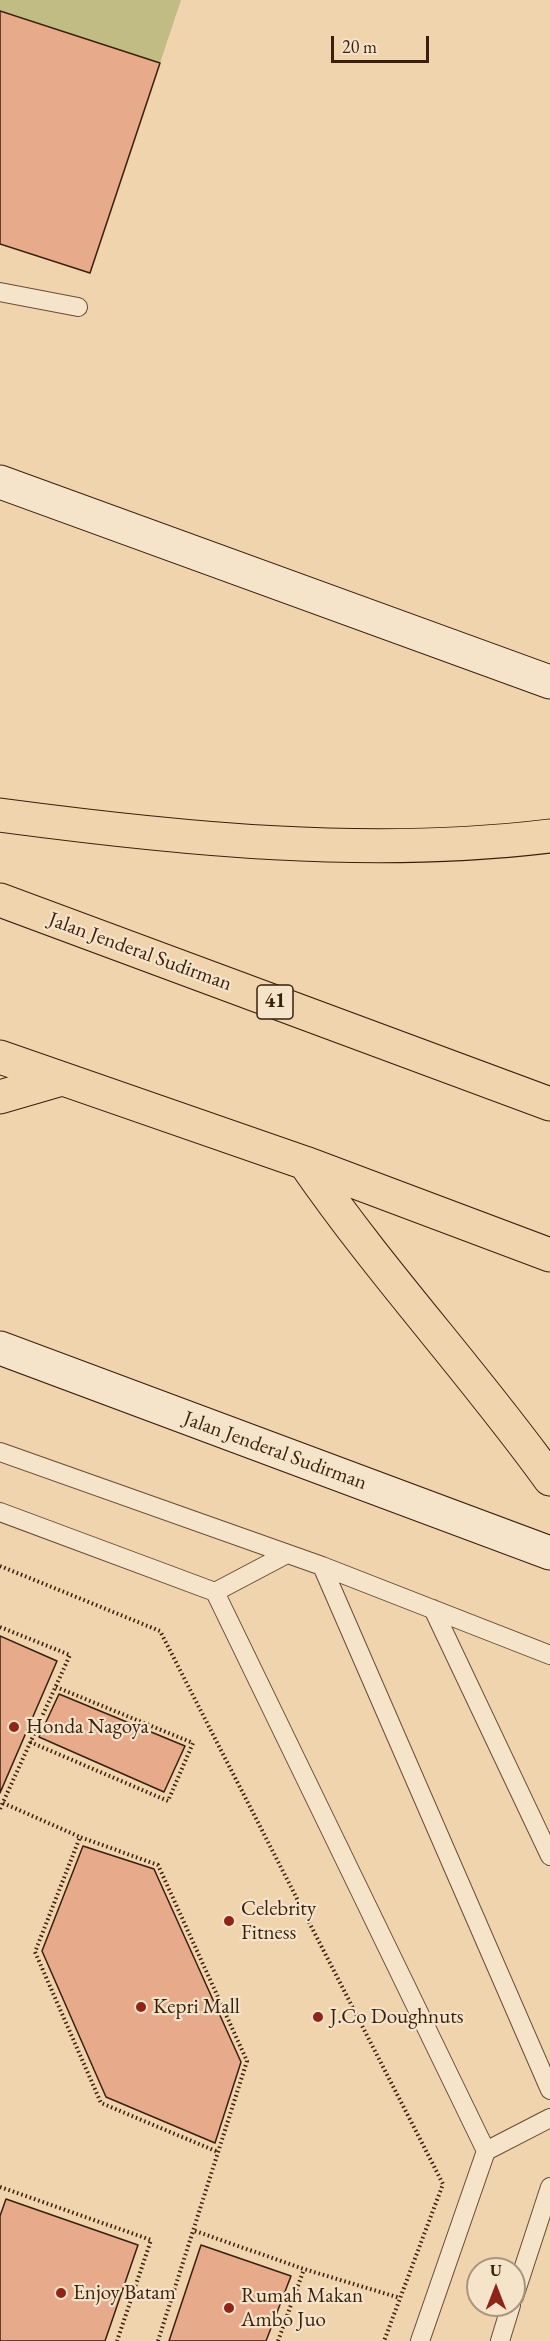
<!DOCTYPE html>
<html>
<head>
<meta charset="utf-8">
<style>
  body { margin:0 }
  #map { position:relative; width:550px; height:2341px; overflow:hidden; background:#f0d4ad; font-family:"EB Garamond",serif }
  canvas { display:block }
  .north { position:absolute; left:466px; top:2257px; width:60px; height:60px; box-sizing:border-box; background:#f5e3ca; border:2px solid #aa957e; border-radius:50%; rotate:0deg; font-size:16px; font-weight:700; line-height:24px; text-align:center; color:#3a1f0d }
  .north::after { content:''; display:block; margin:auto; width:21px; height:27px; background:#8f2418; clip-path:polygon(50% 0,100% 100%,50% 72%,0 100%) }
  .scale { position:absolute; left:331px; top:36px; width:98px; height:27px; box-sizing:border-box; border:3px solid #3a1f0d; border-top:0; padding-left:8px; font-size:18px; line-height:21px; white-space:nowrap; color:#3a1f0d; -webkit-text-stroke:4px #f5e3ca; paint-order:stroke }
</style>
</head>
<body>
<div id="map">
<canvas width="550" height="2341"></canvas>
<div class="north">U</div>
<div class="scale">20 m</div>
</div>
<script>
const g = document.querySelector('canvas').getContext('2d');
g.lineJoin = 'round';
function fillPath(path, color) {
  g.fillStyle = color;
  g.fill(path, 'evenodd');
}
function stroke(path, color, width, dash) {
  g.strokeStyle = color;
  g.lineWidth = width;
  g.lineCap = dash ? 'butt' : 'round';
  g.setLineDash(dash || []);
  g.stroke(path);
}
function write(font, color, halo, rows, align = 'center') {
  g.font = font + ' "EB Garamond",serif';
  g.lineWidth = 4.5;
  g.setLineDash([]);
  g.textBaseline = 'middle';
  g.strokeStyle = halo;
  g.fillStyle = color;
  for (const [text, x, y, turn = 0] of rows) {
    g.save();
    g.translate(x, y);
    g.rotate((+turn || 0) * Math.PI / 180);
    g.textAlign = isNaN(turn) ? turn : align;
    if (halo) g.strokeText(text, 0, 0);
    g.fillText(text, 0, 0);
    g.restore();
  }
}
fillPath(new Path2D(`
  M0 0H181L160 63 0 11Z`), '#c1bb84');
const building = new Path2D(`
  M0 11 160 63 90 273 0 244Z
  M0 1636 57 1661 0 1793Z
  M59 1694 185 1746 164 1792 39 1737Z
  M83 1846 154 1869 241 2062 215 2143 106 2097 42 1951Z
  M6 2199 138 2245 105 2341H0V2216Z
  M201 2245 291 2276 266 2341H169Z`);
fillPath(building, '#e7ab8b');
stroke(building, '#3a1f0d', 1.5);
const lane = new Path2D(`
  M0 292 78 307
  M0 1452 322 1566 550 1655
  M0 1512 215 1592 486 2151 420 2341
  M322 1566 550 2090
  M215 1592 287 1554
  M433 1609 550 1856
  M486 2151 550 2118
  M514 2297 550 2187
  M500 2341 511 2305`);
const secondary = new Path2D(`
  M0 482 550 682
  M0 1348 550 1553`);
const highway = new Path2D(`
  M0 815C181 839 368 858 550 836
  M0 900 550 1104
  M0 1057 305 1163 550 1255
  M0 1097 62 1079
  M305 1163C381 1273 472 1371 550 1479`);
stroke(lane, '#684c35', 20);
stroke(secondary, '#3a1f0d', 35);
stroke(highway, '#3a1f0d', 35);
stroke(new Path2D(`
  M0 1566 160 1631 443 2184 384 2341
  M0 1627 70 1655 0 1809
  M30 1742 168 1801 193 1743 56 1687
  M3 1803 80 1837
  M0 2187 151 2240 117 2341
  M195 2231 304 2269 400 2298
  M158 2341 247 2061 158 1865 80 1837 35 1952 101 2103 218 2152
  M278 2341 304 2269`), '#3a1f0d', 4, [1.5, 3]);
stroke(lane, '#f5e3ca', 18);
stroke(secondary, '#f5e3ca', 33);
stroke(highway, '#f0d4ad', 33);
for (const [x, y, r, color] of [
  [14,1727,6,"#8f2418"],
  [229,1921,6,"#8f2418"],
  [141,2007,6,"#8f2418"],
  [318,2017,6,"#8f2418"],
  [61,2293,6,"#8f2418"],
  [229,2308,6,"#8f2418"]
]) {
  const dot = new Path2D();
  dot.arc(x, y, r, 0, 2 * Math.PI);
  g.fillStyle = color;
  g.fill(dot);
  stroke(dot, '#f5e3ca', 2);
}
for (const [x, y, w] of [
  [275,1002,36]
]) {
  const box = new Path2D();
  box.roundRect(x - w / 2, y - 17, w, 34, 4.5);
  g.fillStyle = '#f5e3ca';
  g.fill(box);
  stroke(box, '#3a1f0d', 1.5);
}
write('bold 20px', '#3a1f0d', null, [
  ["41",275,1002]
]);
write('21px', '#3a1f0d', '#f5e3ca', [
  ["Jalan Jenderal Sudirman",140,952,20],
  ["Jalan Jenderal Sudirman",275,1451,20]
]);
write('21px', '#3a1f0d', '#f5e3ca', [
  ["Honda Nagoya",26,1727],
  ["Celebrity",241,1909],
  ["Fitness",241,1933],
  ["Kepri Mall",153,2007],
  ["J.Co Doughnuts",330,2017],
  ["Enjoy Batam",73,2293],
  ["Rumah Makan",241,2296],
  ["Ambo Juo",241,2320]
], 'left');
</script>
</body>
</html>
